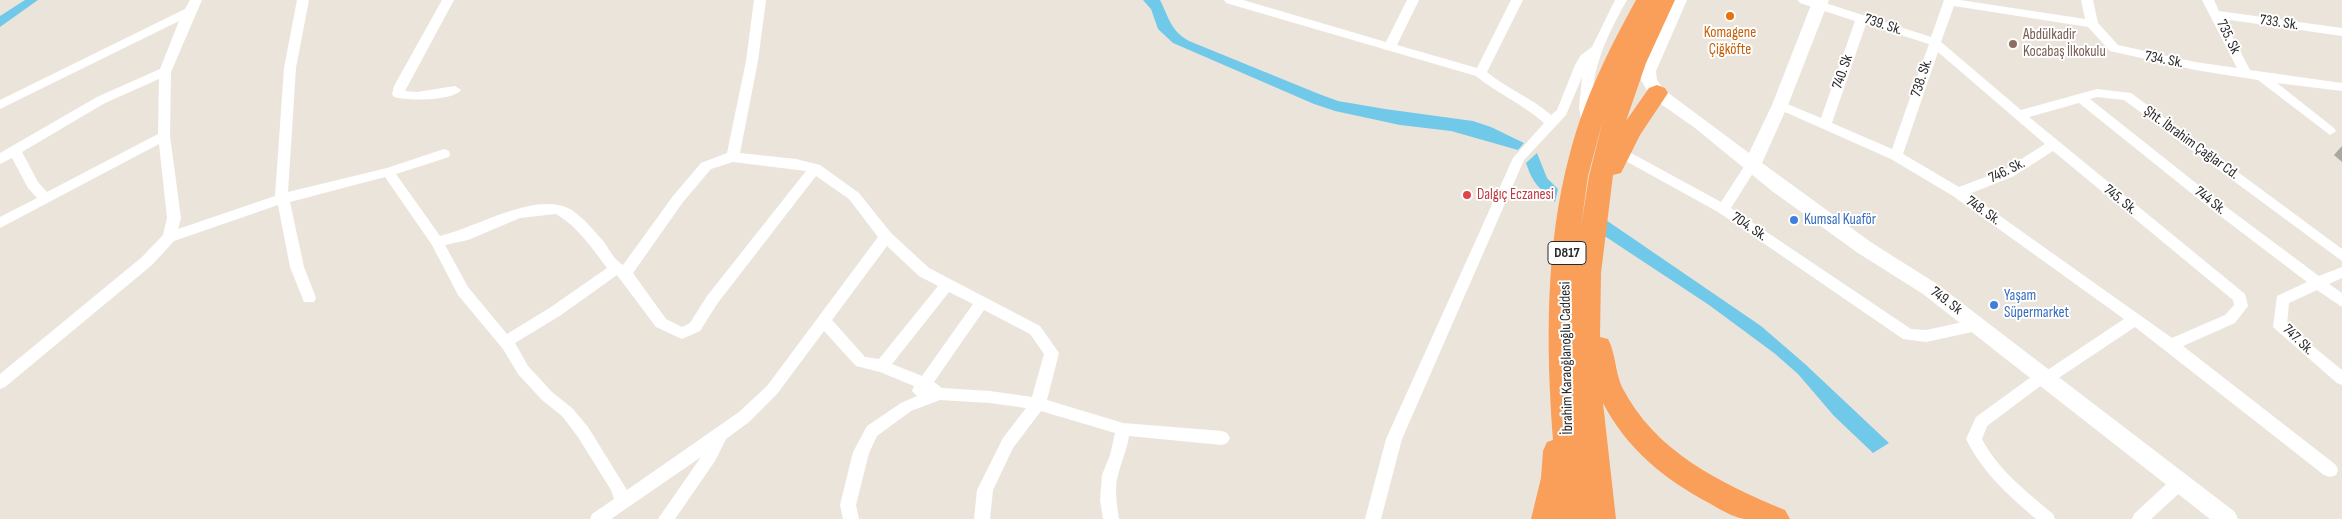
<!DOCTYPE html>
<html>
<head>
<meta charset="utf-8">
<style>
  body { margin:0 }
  canvas { display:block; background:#ebe4db }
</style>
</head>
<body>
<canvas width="2342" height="519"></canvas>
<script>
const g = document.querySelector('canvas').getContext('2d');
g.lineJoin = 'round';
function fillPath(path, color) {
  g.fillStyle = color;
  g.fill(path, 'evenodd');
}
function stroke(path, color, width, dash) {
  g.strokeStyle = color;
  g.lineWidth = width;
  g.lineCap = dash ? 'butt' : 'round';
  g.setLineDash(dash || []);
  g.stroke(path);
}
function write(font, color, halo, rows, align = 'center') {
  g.font = font + ' "Sofia Sans Condensed",sans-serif';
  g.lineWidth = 4;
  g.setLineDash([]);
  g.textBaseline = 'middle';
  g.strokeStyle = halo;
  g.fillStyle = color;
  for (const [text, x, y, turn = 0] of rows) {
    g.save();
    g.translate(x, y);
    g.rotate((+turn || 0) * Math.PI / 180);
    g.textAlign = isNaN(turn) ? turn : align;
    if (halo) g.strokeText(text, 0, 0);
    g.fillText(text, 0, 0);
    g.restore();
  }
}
fillPath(new Path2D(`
  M25 0H38L0 27V16Z
  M1143 0H1160C1169 18 1171 31 1189 41L1319 94 1338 101 1385 109 1473 121 1491 127 1524 143 1518 150 1451 131 1400 125 1335 111 1314 104 1173 43 1158 29 1151 9Z
  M1537 153 1547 178 1558 189 1555 202C1539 188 1533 184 1526 163Z
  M1606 220 1761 326 1805 364 1889 443 1873 453 1834 416 1798 374 1774 353 1709 305 1603 235Z`), '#71c9ea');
fillPath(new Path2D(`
  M190 0H202L171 72 170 136 181 218 178 229 275 196 284 68 297 0H309L296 68 288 192 387 168 444 149 449 151 450 154 449 157 396 174 440 236C477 228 544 185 577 214 587 222 596 233 604 242 610 251 614 259 623 265L673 196 701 163 727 153 746 61 754 0H766L758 61 740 153 796 159 820 165 859 193 891 233 929 268 1040 326 1059 353 1047 400 1123 423 1222 431 1227 433 1230 438 1227 443 1222 445 1129 436C1127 450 1121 462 1118 475 1114 489 1117 505 1119 519H1103L1100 500 1102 475 1110 455 1115 433 1041 411 1013 448 993 490 990 519H974L977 490 1003 438 1026 408 990 403 940 400 911 411 877 436 869 453 856 505 859 519H843L840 505 853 452 867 426 901 403 917 396 912 391 914 386 880 372 856 366 824 331 777 394 749 422 726 439 715 461 675 519H658L701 457 611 519H590L592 514 614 499 611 490 578 437 562 416 542 400 518 374 503 349 458 295 432 245 385 177 290 202 304 267 316 298 314 302H304L290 267 278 205 174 241 152 265 5 387 0 389V374L142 257 163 235 167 218 159 144 0 228V217L37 198 28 188 12 158 0 164V153L97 97 160 69 179 21 0 109V100L185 9ZM159 79 158 134 47 192 38 182 22 152 105 103ZM733 162 806 171 707 296 690 323 682 327 666 319 633 273 683 202 711 169ZM816 176 849 199 878 237 767 386 739 412 627 490 588 427 572 408 552 392 528 366 515 343 561 315 617 275 656 327 682 339 700 331 717 304ZM556 214C578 227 592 248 607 268L551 307 507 334 468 287 445 245 468 240 520 218ZM887 246 919 276 938 286 879 359 865 357 832 320ZM949 292 973 304 922 376 892 364ZM984 310 1030 334 1044 354 1032 397 990 391 942 388 934 382Z
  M442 0H454L405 91 417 92 455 86 461 90C453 101 407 101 394 97L392 94 394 86Z
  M1224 0H1243L1386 42 1407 0H1419L1397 45 1477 68 1511 0H1523L1487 72C1507 89 1532 98 1551 115L1557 110 1575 65 1581 55 1592 47 1615 0H1627C1606 37 1586 78 1594 122L1592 125 1588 126 1582 122 1579 108 1582 77 1566 115 1524 160 1402 439 1381 519H1365L1386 439 1513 158 1544 123C1523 104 1498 94 1476 76L1226 3Z
  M1798 0H1816L1931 37 1944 0H1960L2085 19 2081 0H2093L2098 23 2118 45 2195 62 2237 68 2202 0H2214L2219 11 2342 28V36L2223 19 2250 70 2342 83V91L2277 83 2334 128 2336 131 2330 135 2258 80 2195 70 2110 51 2088 27 1954 6 1941 42 2021 110 2097 89 2131 93 2342 249V261L2124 100 2097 97 2090 99 2221 203 2319 276 2342 267V278L2329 284 2342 293V307L2317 290 2289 303 2287 325 2342 370V385L2337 383 2273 327 2277 296 2307 282 2211 209 2079 103 2029 117 2245 294 2248 306 2235 323 2183 346 2336 465 2338 470 2336 475 2330 477 2324 475 2135 327 2051 383 2043 384 1987 426 1982 439C1998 470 2026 491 2053 514L2055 519H2036C2008 495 1983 473 1966 439L1976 417 2038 372 2046 371 2124 319 1953 196 1891 159 1776 108 1774 105 1780 101 1821 118 1855 21 1800 3ZM1866 24 1929 44 1892 149 1832 123ZM1938 52 2045 144 2004 170 1959 187 1903 154ZM2053 151 2233 300 2234 305 2225 315 2172 338 1969 194 2014 176Z
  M1620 147 1721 202 1747 162H1757L1758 165 1731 208 1911 329 1926 330 1977 319 1982 321 1984 325 1982 329 1977 331 1926 342 1903 339 1718 212 1615 155 1614 152 1615 149Z
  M2180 475 2186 477 2188 482 2186 487 2151 519H2132L2134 514 2174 477Z`), '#fff');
fillPath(new Path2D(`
  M1671 0H1687L1656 71 1657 80 1663 89 1749 153 1772 105 1813 0H1829L1788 105 1762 163 1872 243 1937 284 2235 512 2238 519H2210L1923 294 1858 253 1772 191 1695 128 1651 97 1641 80 1640 71Z`), '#fff');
fillPath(new Path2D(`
  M1636 0H1675L1646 63 1626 121 1649 88 1657 85 1665 88 1668 93 1640 135 1621 173 1613 175 1601 273 1600 337 1608 339C1616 354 1615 372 1622 387 1655 452 1720 483 1785 510L1790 519C1775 519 1758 519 1744 519 1733 517 1719 509 1709 503 1664 479 1627 449 1603 403L1616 519H1531L1541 478 1543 451 1547 442 1553 440C1546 347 1545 244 1570 153 1584 99 1609 49 1636 0ZM1604 116 1589 176 1581 227 1588 176Z`), '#f99f59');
fillPath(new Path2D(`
  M2342 146V162L2334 155Z`), '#aaa6a1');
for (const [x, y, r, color] of [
  [1730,16,5,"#e8710a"],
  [2013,44,5,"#8d6e63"],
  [1467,195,5,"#e0444e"],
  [1794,220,5,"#3f7fe0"],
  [1994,305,5,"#3f7fe0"]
]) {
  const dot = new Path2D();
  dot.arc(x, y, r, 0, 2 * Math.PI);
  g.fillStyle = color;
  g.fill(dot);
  stroke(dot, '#fff', 2);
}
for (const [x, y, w] of [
  [1567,253,38]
]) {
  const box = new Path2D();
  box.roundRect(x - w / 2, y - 11.5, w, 23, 4);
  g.fillStyle = '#fff';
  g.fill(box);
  stroke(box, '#292929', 1);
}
write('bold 14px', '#292929', null, [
  ["D817",1567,253]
]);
write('15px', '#292929', '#fff', [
  ["733. Sk.",2279,23,8],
  ["739. Sk.",1883,25,18],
  ["735. Sk",2228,37,64],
  ["734. Sk.",2164,60,11],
  ["740. Sk",1843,72,-71],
  ["738. Sk.",1922,78,-72],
  ["Şht. İbrahim Çağlar Cd.",2191,143,36],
  ["746. Sk.",2007,171,-26],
  ["745. Sk.",2120,200,39],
  ["744 Sk.",2210,201,38],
  ["748. Sk.",1983,211,35],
  ["704. Sk.",1749,227,34],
  ["749. Sk",1946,301,37],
  ["747. Sk.",2298,340,44],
  ["İbrahim Karaoğlanoğlu Caddesi",1567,358,-91]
]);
write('15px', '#c56008', '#fff', [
  ["Komagene",1730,33],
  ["Çiğköfte",1730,50]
]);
write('15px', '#785e54', '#fff', [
  ["Abdülkadir",2023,35],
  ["Kocabaş İlkokulu",2023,52]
], 'left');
write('15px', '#be3a42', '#fff', [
  ["Dalgıç Eczanesi",1477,195]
], 'left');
write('15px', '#366cbe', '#fff', [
  ["Kumsal Kuaför",1804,220],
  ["Yaşam",2004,296],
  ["Süpermarket",2004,313]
], 'left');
</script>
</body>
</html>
